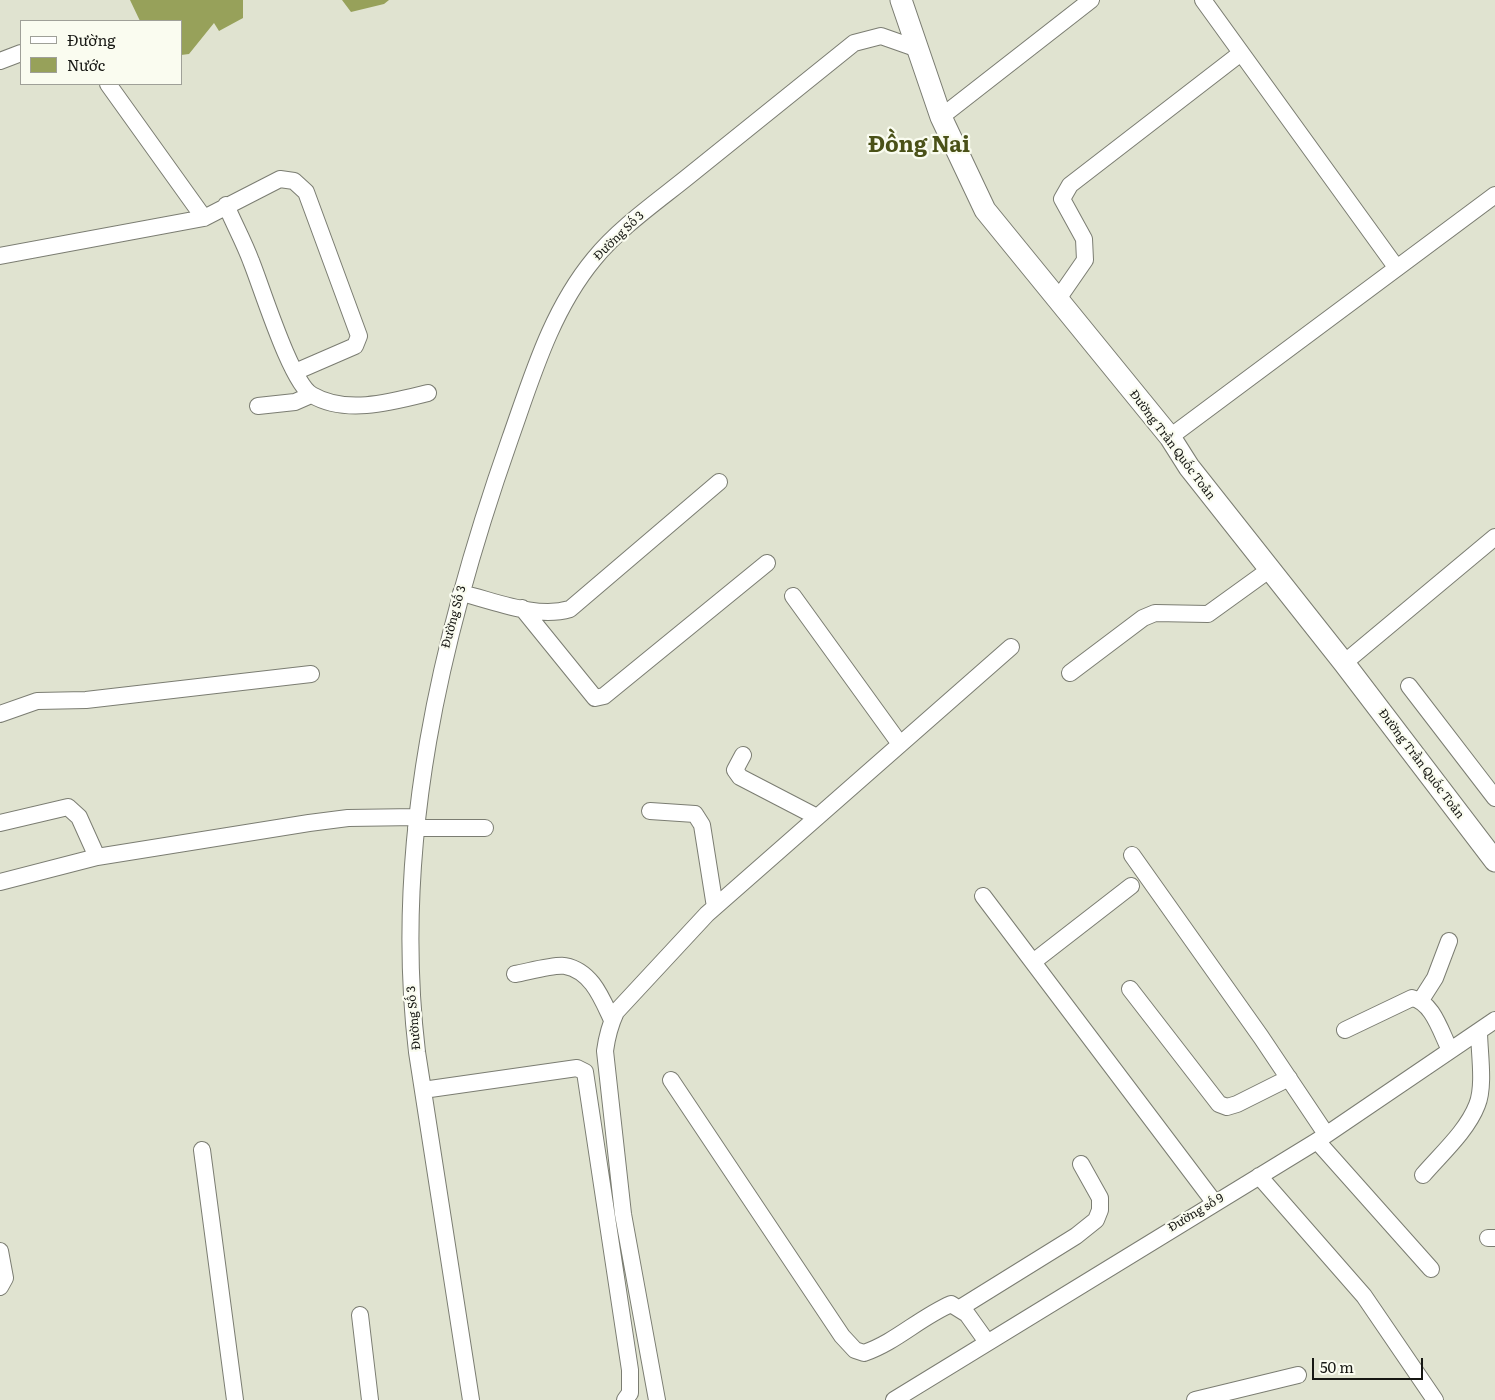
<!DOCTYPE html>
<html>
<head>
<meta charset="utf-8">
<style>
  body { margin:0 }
  #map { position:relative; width:1495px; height:1400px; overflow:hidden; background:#edefe3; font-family:Literata,serif }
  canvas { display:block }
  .legend { position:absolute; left:20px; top:20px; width:162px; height:65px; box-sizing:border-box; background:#fafcf0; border:1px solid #9fa098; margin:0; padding:6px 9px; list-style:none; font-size:15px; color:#161713 }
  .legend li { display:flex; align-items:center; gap:10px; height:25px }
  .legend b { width:25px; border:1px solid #9fa098 }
  .scale { position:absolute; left:1312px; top:1358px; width:111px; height:22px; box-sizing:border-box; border:2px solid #161713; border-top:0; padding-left:6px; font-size:15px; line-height:18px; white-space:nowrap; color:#161713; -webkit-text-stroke:4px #fafcf0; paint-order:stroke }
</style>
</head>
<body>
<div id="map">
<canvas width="1495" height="1400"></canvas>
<ul class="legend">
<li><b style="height:6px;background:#fff"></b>Đường</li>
<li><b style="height:14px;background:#97a15a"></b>Nước</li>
</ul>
<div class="scale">50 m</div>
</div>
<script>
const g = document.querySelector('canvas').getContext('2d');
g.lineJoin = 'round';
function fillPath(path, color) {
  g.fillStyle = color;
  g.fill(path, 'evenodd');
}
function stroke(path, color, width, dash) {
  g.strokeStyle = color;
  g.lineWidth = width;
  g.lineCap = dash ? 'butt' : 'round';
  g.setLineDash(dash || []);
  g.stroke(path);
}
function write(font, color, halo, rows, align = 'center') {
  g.font = font + ' Literata,serif';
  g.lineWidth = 4.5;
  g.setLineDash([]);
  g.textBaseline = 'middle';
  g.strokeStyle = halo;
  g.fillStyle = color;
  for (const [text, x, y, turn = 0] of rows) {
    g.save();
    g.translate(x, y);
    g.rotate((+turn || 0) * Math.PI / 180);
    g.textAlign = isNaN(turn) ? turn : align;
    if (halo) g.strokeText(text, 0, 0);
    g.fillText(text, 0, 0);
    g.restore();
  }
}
fillPath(new Path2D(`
  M0 0H1495V1400H0ZM21 21H181V84H21Z`), '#e0e3d0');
fillPath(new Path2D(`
  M130 0H243V18L219 31 214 23 189 54 181 55V21H140Z
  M342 0H389L384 4 351 12Z`), '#97a15a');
const minor = new Path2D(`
  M1203 0 1396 267
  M0 61 21 53
  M108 84 204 218
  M941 117 1091 0
  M226 205C234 224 244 242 251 261 262 288 291 383 312 395 346 415 392 402 428 393
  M0 256 204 218 280 179 294 181 306 192 359 336 355 346 295 372
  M1058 299 1085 260 1084 239 1062 199 1070 185 1241 53
  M258 406 295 402 311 395
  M1170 437 1495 195
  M461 593C495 601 536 619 570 609L719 482
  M793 596 900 744
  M522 608 595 698 604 696 767 563
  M1344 663 1495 537
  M1070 673 1143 618 1155 613 1208 614 1269 570
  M1409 686 1495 798
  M0 714 37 701 86 700 311 674
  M743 755 735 770 740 777 817 817
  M650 811 695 814 702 825 715 907
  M0 823 68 807 79 817 97 857
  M416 828H485
  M1132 855 1261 1037 1326 1134
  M0 882 97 857 309 823 348 818 417 817
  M983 896 1214 1202
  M1033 962 1131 886
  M515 974C527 972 555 964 565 966 592 971 602 999 612 1020
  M1130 989 1219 1104 1227 1107 1237 1104 1289 1078
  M1421 1000 1435 978 1449 941
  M1345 1030 1412 998C1433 1002 1441 1033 1450 1050
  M671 1080 842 1336 855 1350 864 1353C896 1342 919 1318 951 1304L967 1314 987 1342
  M423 1090 577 1068 585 1072 630 1370V1393L625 1400
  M1317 1141 1431 1269
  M202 1150 235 1400
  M1423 1175C1441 1154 1467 1131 1477 1105 1485 1086 1479 1051 1479 1031
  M1259 1176 1364 1296 1435 1400
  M1488 1238H1495
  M0 1251 5 1278 0 1287
  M960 1308 1076 1236 1096 1220 1100 1210V1198L1081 1164
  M360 1315 370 1400
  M471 1400 417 1052C392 843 441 635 510 439 532 377 551 311 594 259 620 227 658 201 690 175 745 131 800 87 854 43L881 36 918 49
  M657 1400 623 1214 605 1051C607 1036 610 1025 616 1012L707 914 1011 647
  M894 1400 1317 1141 1495 1020
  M1195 1400 1298 1375`);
const major = new Path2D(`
  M901 0 941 117 985 210 1170 437 1189 467 1344 663 1495 861`);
stroke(minor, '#7b7d72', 18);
stroke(major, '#7b7d72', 23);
stroke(minor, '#fff', 16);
stroke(major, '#fff', 21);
write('12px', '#161713', '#fafcf0', [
  ["Đường Số 3",619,236,-44],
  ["Đường Trần Quốc Toản",1172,445,53],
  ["Đường Số 3",454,617,-75],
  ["Đường Trần Quốc Toản",1421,764,53],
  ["Đường Số 3",414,1018,-95],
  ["Đường số 9",1196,1213,-31]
]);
write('bold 22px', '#4a5117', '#fafcf0', [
  ["Đồng Nai",919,146]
]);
</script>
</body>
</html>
